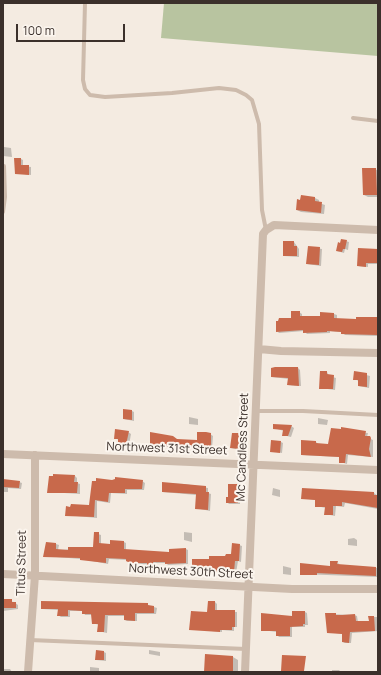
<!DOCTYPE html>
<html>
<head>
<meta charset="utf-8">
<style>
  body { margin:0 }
  #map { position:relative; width:381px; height:675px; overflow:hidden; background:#f4ebe1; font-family:Manrope,sans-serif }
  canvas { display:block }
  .frame { position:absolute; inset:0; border:4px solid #3b302b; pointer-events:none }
  .scale { position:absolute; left:16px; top:24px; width:109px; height:18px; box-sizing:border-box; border:2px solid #3b302b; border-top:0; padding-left:5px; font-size:12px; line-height:14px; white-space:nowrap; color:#3b302b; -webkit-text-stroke:3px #fbf5ee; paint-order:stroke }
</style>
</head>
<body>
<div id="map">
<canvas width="381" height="675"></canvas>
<div class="frame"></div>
<div class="scale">100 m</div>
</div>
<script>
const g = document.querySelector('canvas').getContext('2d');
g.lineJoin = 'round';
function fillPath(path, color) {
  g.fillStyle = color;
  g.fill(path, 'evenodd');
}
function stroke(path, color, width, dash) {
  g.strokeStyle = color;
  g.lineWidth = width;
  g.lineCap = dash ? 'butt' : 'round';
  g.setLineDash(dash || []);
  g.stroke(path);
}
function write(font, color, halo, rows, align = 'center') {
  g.font = font + ' Manrope,sans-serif';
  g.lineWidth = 4;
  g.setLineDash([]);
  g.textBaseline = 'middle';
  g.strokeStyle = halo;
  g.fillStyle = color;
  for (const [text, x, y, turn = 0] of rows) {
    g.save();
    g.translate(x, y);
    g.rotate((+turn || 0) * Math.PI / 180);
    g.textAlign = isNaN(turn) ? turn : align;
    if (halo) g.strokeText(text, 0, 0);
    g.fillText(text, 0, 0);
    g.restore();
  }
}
fillPath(new Path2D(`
  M164 3H378V56L161 38Z`), '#b8c4a0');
fillPath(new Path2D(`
  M4 147 11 148 12 157 3 156Z
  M21 159 23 160V166L31 167V175L16 173Z
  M363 169 378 170V197H368L364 195Z
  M302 196 315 198 319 200V203L325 205 324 214 301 212 297 210Z
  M342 240 349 242 348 250 345 249 344 253 337 251Z
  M294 242 299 249V257L284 256Z
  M309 247 322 249 321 266 307 264Z
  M378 249V264H368V267L358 266Z
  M299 312 302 314V317H321V313L334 314 337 315V319L357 320V318H378V336L345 335 342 332 330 331V333L307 334 304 331 279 333 277 331Z
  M298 368 300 370 301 386 288 385 289 379 272 377Z
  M327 372 329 376 336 378 335 390 320 388Z
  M355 372 370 376 369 388 359 386V381L354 379Z
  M132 411 134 412V421L124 419Z
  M189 417 198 419V425L189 424Z
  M318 418 328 420 327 425 318 424Z
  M291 426 294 428 291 437 283 435 284 431 274 428Z
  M342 431 368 433 367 437 373 440V457L348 455 347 464 340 462V457L302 455 316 442 318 444 329 445Z
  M128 432 131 434 129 445 119 444V440L115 438Z
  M151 434 178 440 198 441 210 434 213 436 212 448 164 447H158V450L153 449 151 448Z
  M238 434 243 440 242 450 231 448Z
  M281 442 283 443 282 453 271 451Z
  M75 476 77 478V483L80 484V494L48 492Z
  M3 481 19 482 22 483 21 489 8 488V492H3Z
  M112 481H142L145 483 144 490H127V494L111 493 110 503 97 501V518L66 515 90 506 97 482Z
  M163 483 185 484 208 488V493L211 494 210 511 196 508V495L163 492Z
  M236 485 240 489V504H229L227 502Z
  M273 488 280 490V497L272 495Z
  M374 493 378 496V509L345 503 344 507 336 506 335 516 325 514 326 508 316 506V500L302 498Z
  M184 532 192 533V542L184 540Z
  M95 533 101 535V545H111L124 542 126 543V551L170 553 186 549 188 550V564L168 565 166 563H155V565H150L134 563 127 560 109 559 108 564 81 559 44 556 47 543 56 544 59 545 58 550 94 548Z
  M354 538 357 540V546L348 545V539Z
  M239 545 242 546 241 562 238 561 236 573 216 572 213 569H203V571L193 570 210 560 232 555Z
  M337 562 340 565 378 568V577L301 574 331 567Z
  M283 566 291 568V575L283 574Z
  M3 600 14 602 18 605V609L3 611Z
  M215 602 217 604V611L237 612V627H234V631L222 630V632L190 629 208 613Z
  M135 603 154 607 157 608 156 614H137V621H127L125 620V616H108L107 633 98 631 99 625 93 623 92 615H85L83 611H70V617H61L58 615V610L42 609Z
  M305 612 307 613 308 625H305V627H292V637H279L277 635V632L262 630Z
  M326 614 354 615 357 616 358 622 370 621 369 617H378V631L352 633 351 643H345L343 642V634L328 632Z
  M149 650 160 652V656L149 654Z
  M104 652 106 653V661L96 660Z
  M206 655 233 657 238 660V672H205Z
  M292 656 302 658V672H292Z
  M90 667 99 668V672H90Z
  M3 669H10L12 672H3Z
  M332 670H339L341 672H332Z`), '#0003');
fillPath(new Path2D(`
  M14 158H21V165H29V175L15 174Z
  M362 168H376L377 195H363Z
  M301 195 315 197V201L322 202 321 213 296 210 297 199 300 200Z
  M341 239 347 240 345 249H343L342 252 336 251 338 242 340 243Z
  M283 241H294V246H297V256H283Z
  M308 246 320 247 319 265 306 264Z
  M358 248 378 249V263H366V267L357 266Z
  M291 311H300V316H320V312L334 313V318L356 319V317H378L377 335 341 334V332L327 331V332L303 333V330L276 332V321H278L279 318H291Z
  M275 367H298L299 386 287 385 288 378 271 377V368Z
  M320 371H327V374L334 375 333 389H319Z
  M354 371 367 373V387L358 386V380H353Z
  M123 409 132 410V420L123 419Z
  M273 424 292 425 288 436H282L283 430 273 429Z
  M341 427 366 431 365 436H370L371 438 369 449 371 457 346 454 345 463H339V457L301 455V440L316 441V443L328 444 331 428 341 429Z
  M115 429 129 431 126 445 118 444V439H114Z
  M150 432 173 436 177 439 197 440V432H206L211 433V444L210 447 161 446H156V449L150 448Z
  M232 433H239V438H241V440L240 449 230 448Z
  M271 440 281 441 280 453 270 452Z
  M53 474 75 475 74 482H78L77 493H47L49 476H53Z
  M115 477 143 480 142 489H125V493H109L108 502 95 500 94 517 65 516 66 506 70 507 71 504 89 505 92 481H96V478L112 480 115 479Z
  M3 479 20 481 19 488 3 487Z
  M162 482 206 486V492H209L208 510 195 509 196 494 162 492Z
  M228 484H237L238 487V503H226V497H228Z
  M302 488 374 492V495H378V508L342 502V506H333V515H324L325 507H315V500L301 499Z
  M94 532H99V543L110 544V540L124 541V549L169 552V549L186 548V563L165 564V562H153V565H147V563H130L126 561V559L106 558V563L80 560V558L43 557 46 542 56 543V549L68 550V547H93Z
  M232 543 240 544 239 561H235L234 572H212V569L200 568V571H192V559H209V556H225L226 554H231Z
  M330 561H338L337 564 376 567V576L317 573V575H300V563L330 566Z
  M4 599H12V602H16V608H4Z
  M41 601 148 603V605L154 606V613H135V621L124 620V615H105L104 632H97L98 624H92L91 614H82V611L68 610V616H57L58 609H41Z
  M208 601H215V610H235V627H232V630H220V632L189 630 191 611 207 612Z
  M292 611H305V624H303V626L290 627V636H276V631H261V613L292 616Z
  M325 613H336V615H342L355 614 356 621H369L368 616H374L375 631 350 632 349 643 342 642V634L327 633Z
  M96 650 104 651V660H95Z
  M205 654 233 656V672H204Z
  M282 655 306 656 304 671H281Z`), '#c8694b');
stroke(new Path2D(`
  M85 3 83 80 85 89 90 95 105 97 172 93 219 88 236 90 246 95 252 100 259 124 262 210 266 230
  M353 118 378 121
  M3 212 5 197 4 166
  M256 411H303L378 415
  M30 640 246 649`), '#cdbbac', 4);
stroke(new Path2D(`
  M259 349 281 351 378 353
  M3 454 378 470
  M3 574 292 589H378
  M28 672 35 575V455
  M245 672 263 234 266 230 274 225 378 230`), '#cdbbac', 8);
write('12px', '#3b302b', '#fbf5ee', [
  ["Mc Candless Street",243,447,-88],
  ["Northwest 31st Street",167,449,2],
  ["Titus Street",22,563,-89],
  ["Northwest 30th Street",191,572,3]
]);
</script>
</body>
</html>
